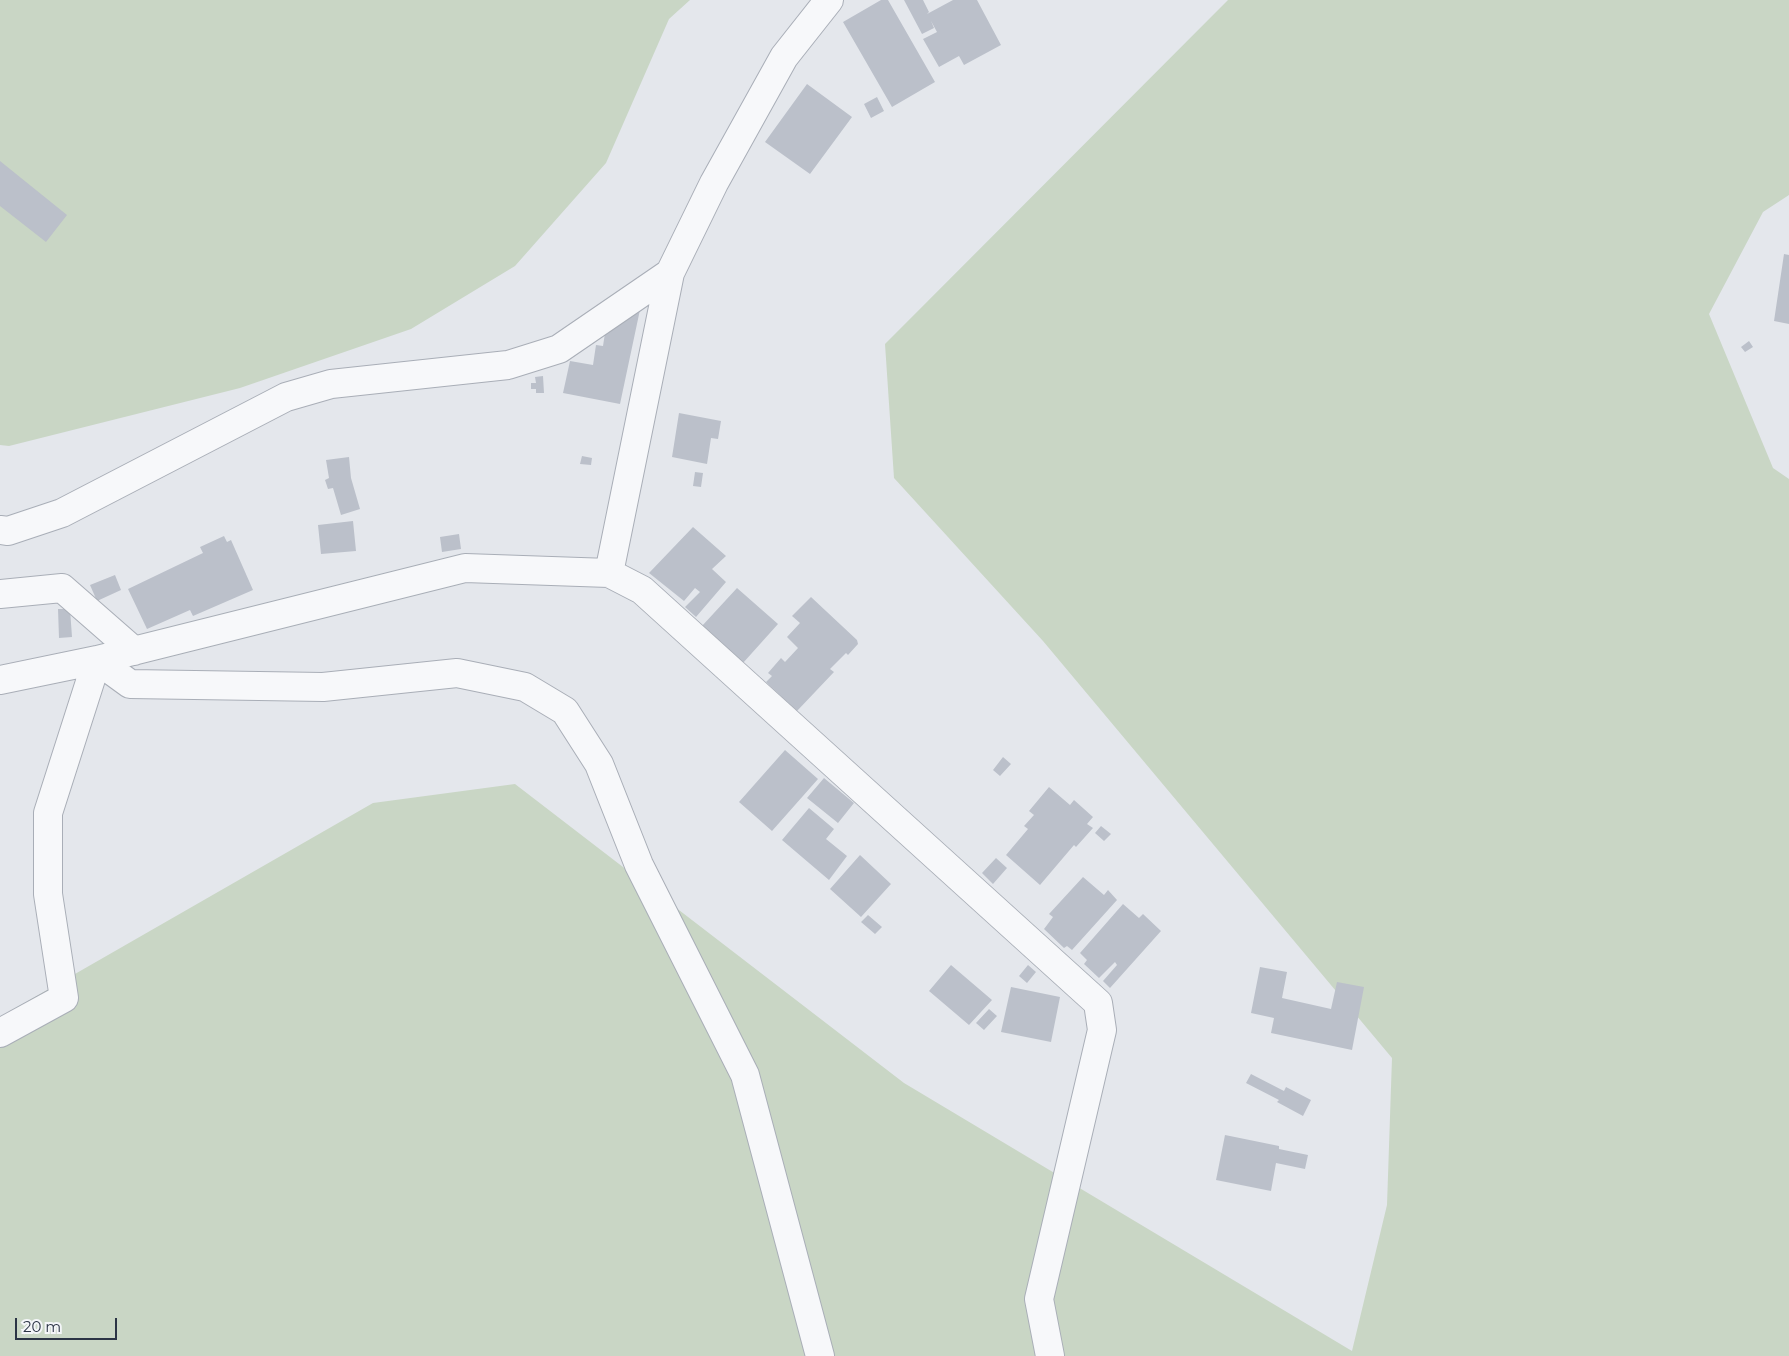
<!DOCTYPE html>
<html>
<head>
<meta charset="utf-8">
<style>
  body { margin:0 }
  #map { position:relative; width:1789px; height:1356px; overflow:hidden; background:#e4e7ec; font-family:Montserrat,sans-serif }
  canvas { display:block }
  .scale { position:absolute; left:15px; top:1318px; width:102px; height:22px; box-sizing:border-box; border:2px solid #2b3445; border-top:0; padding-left:6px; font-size:15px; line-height:18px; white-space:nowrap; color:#2b3445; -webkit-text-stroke:4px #f4f6f9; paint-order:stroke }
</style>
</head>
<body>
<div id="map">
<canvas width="1789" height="1356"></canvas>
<div class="scale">20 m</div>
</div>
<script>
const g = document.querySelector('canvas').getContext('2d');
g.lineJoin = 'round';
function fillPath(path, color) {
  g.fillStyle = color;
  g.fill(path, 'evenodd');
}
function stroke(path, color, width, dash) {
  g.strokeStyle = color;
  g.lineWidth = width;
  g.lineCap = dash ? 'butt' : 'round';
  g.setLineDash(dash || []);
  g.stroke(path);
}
fillPath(new Path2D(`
  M0 0H690L669 19 606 163 515 266 411 329 240 388 9 446 0 445Z
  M1228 0H1789V195L1763 212 1709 314 1773 468 1789 479V1356H0V1017L373 803 515 784 904 1083 1352 1351 1387 1205 1392 1058 1043 641 894 478 885 344Z`), '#c9d6c5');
fillPath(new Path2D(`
  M881 0H888L935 82 892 107 843 22Z
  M904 0H923L929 12 927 14 953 0H977L1001 45 964 65 959 56 939 67 923 39 937 32 931 21 934 28 922 34Z
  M807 84 852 117 810 174 765 142Z
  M877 97 884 111 871 118 864 104Z
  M0 161 67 215 46 242 0 206Z
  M1784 254 1789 255V324L1774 321Z
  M641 305 620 404 563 393 570 361 593 365 596 345 603 346 605 333Z
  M1749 341 1753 347 1745 352 1741 347Z
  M543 376 544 393H536V389H531V383H536L535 377Z
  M679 413 721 421 718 439 711 438 707 464 672 457Z
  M582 456 592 458 591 465 580 464Z
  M349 457 351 478 360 509 341 515 333 488 328 489 325 480 329 478 326 460Z
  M695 472 703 473 701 487 693 486Z
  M353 521 356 551 321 554 318 525Z
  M693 527 726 556 712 569 726 582 696 617 685 607 700 592 695 588 684 601 649 573Z
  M459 534 461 549 442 552 440 537Z
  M224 536 227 542 231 540 253 590 193 616 190 610 147 629 128 589 203 553 200 547Z
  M115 575 121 590 97 601 90 585Z
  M737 588 778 624 743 663 702 626Z
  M811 597 857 640 858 644 848 655 846 653 830 669 834 672 797 711 766 682 772 676 768 673 781 658 785 662 798 648 787 637 800 623 792 616Z
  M58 609H70L72 637 59 638Z
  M785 750 818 779 772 831 739 802Z
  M1003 757 1011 764 1000 776 993 770Z
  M824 778 854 803 838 823 807 798Z
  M1049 787 1070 805 1074 800 1093 817 1087 824 1093 828 1076 847 1074 845 1040 885 1006 855 1028 829 1024 826 1034 815 1029 811Z
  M809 808 834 829 826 839 847 856 829 880 782 840Z
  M1101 826 1111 834 1104 841 1095 833Z
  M860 855 891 884 861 917 830 889Z
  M996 858 1007 868 993 884 982 873Z
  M1083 877 1104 895 1108 890 1117 900 1072 950 1067 946 1064 948 1044 929 1053 917 1049 914Z
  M1123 904 1139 918 1143 914 1161 931 1110 988 1103 981 1117 965 1115 962 1099 978 1084 964 1087 960 1080 953Z
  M868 915 882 927 875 934 861 922Z
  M951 965 992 1000 969 1025 929 991Z
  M1028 965 1036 972 1027 983 1019 976Z
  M1260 967 1287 972 1282 998 1331 1009 1337 982 1364 987 1352 1050 1271 1033 1274 1018 1251 1013Z
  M1011 987 1060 997 1051 1042 1001 1032Z
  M989 1009 997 1016 984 1030 976 1023Z
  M1251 1074 1284 1091 1286 1087 1311 1100 1303 1116 1277 1102 1279 1100 1246 1083Z
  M1225 1135 1279 1146V1149L1308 1155 1305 1169 1276 1163 1271 1191 1216 1180Z`), '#bbc0ca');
const street = new Path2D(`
  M0 530 8 531 62 513 286 397 331 384 508 365 559 349 670 273
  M609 573 670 273 714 183 784 57 829 0
  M0 594 62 588 134 651
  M97 660 130 684 323 687 457 673 525 687 565 711 599 764 639 865 745 1075 820 1356
  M0 680 97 660 465 568 609 573 642 590 1098 1003 1102 1030 1039 1299 1050 1356
  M0 1033 64 998 48 894V813L97 660`);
stroke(street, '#a9aeb7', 30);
stroke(street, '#f7f8fa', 28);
</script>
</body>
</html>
